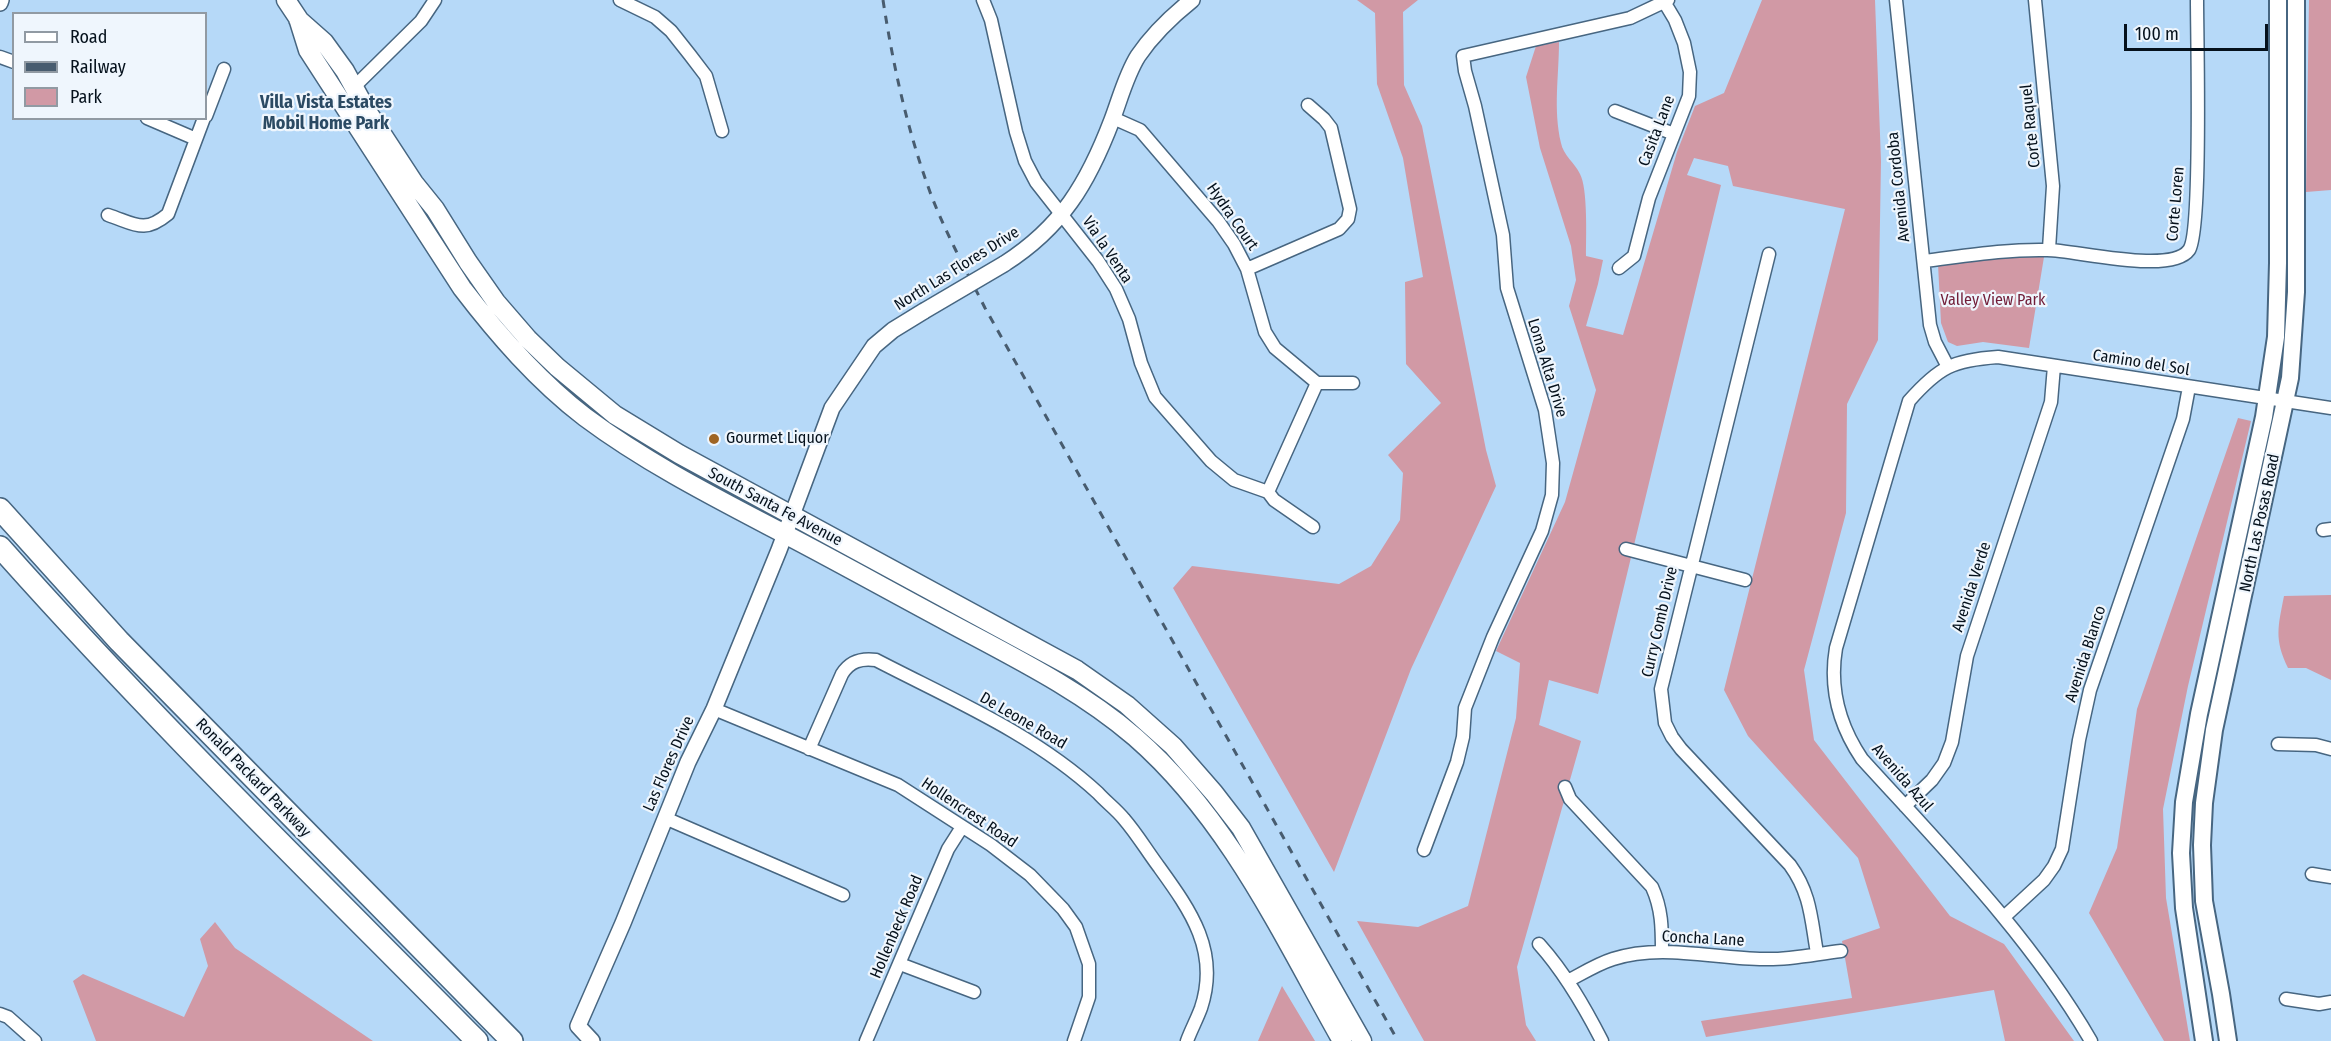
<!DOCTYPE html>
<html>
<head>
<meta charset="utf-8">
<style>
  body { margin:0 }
  #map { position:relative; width:2331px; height:1041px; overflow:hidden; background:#b6d9f8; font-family:"Fira Sans Condensed",sans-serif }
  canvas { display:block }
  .legend { position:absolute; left:12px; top:12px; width:195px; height:108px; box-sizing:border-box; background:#eff6fd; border:2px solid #919aa3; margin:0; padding:8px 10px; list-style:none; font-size:18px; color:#05111c }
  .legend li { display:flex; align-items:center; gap:12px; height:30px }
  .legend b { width:30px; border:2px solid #919aa3 }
  .scale { position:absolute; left:2124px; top:24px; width:144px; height:27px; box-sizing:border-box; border:3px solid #05111c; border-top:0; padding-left:8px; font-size:18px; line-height:21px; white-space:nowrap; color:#05111c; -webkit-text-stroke:4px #eff6fd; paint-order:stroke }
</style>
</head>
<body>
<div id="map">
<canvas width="2331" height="1041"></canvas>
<ul class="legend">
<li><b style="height:8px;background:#fff"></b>Road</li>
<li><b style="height:8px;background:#485c6f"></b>Railway</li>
<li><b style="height:16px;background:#d199a5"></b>Park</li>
</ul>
<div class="scale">100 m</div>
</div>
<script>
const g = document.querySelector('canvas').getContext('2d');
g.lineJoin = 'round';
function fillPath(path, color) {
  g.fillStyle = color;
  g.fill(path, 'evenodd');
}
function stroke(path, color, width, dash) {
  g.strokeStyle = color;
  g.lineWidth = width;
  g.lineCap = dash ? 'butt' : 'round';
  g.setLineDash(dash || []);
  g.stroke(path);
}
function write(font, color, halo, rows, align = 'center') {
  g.font = font + ' "Fira Sans Condensed",sans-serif';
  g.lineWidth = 4.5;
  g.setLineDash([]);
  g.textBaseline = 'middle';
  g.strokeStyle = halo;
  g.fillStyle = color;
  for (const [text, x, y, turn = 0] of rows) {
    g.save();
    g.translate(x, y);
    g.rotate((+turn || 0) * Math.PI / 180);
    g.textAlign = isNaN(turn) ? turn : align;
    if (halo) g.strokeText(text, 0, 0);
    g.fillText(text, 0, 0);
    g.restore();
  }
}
fillPath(new Path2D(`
  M1357 0H1418L1403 12 1404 85 1422 126 1486 450 1496 486 1411 669 1334 872 1173 588 1192 566 1339 584 1371 566 1400 520 1403 473 1388 455 1441 403 1406 364 1405 282 1423 277 1403 158 1377 84 1375 13Z
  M1762 0H1875L1881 161 1878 340 1847 404 1846 513 1804 670 1814 740 1950 916 2004 944 2074 1041H2005L1994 990 1706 1037 1701 1021 1852 998 1842 941 1880 928 1858 858 1748 736 1724 690 1845 209 1733 186 1728 166 1694 158 1687 175 1721 185 1598 694 1549 680 1539 725 1581 741 1517 967 1526 1025 1536 1041H1424L1357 921 1418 927 1468 906 1516 718 1520 663 1496 651 1565 502 1596 390 1569 306 1576 280 1571 246 1540 148 1526 77 1536 46 1559 42C1559 76 1553 109 1561 143 1563 155 1575 163 1580 174 1588 189 1586 238 1586 256L1603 260 1598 284 1586 326 1623 335 1677 152 1695 106 1724 93Z
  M2309 0H2331V190L2306 192Z
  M2031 255 2044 257 2029 348 1983 342 1957 346 1948 342 1941 323 1938 264Z
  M2238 418 2251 421 2188 686 2163 809 2166 898 2190 1041H2164L2089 913 2117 848 2137 709Z
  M2331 595V680L2306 668H2288C2274 639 2278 627 2284 596Z
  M215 922 235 948 373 1041H96L73 981 83 974 184 1017 208 966 200 939Z
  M1282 986 1315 1041H1258Z`), '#d199a5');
const minor = new Path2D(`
  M620 0 655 17 671 31 690 55 706 76 722 131
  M983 0 991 20 1016 132 1025 161 1036 182 1098 261 1116 289 1129 319 1141 363 1155 397 1211 461 1234 480 1268 492 1274 500 1313 527
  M1896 0 1930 325 1935 342 1948 367
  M2035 0 2053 186 2049 249
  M0 57 14 62
  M354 87 421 21 435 0
  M1615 111 1674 134
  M206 116 224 69
  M147 118 196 139
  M1113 118 1140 130 1218 221 1234 244 1247 269 1265 332 1275 348 1317 383H1353
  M108 215C135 224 144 234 168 214L204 118
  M1769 254 1661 689 1665 723 1672 737 1681 749 1790 865C1811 894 1811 919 1817 953
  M1924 261C1965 256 2005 249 2047 250 2075 250 2171 275 2189 250 2202 232 2197 36 2197 0
  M1619 268 1634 256 1649 198 1689 96 1690 72 1684 43 1675 20 1663 0
  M1247 269 1339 229 1348 219 1350 209 1331 128 1324 119 1308 105
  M1268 492 1317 383
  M2323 530 2331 529
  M1626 549 1745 580
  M714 709 898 785 991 845 1030 875 1063 909 1076 927 1089 964V997L1074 1041
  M2278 744 2316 745 2331 749
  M809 749 842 674C850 661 861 658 876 660 953 700 1034 734 1098 793 1106 802 1116 809 1124 819 1137 834 1147 851 1159 867 1190 910 1220 951 1201 1008 1197 1019 1191 1030 1187 1041
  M1565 787 1570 799 1652 887C1662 909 1662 928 1662 952
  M1905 806 1932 780 1944 763 1952 742 1967 656 2051 402 2054 366
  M665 818 843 895
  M1424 850 1457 762 1463 737 1465 708 1493 637 1542 531 1552 495 1553 463 1545 410 1507 288 1503 235 1475 106 1465 71 1463 56 1630 18 1668 0
  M2312 874 2331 877
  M2004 917 2044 880 2054 866 2062 849 2079 740 2090 690 2183 419 2189 387
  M1539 944C1565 973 1584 1006 1602 1041
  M900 964 974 992
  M1568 981C1583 973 1597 964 1613 959 1661 943 1715 959 1764 959 1790 960 1815 954 1841 951
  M2286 999 2319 1004 2331 1002
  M0 1014 8 1017 35 1041
  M866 1041 948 849 962 827
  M2091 1041C2030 936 1943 848 1862 759 1839 725 1829 689 1836 648L1909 401C1939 367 1953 360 1998 357L2331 408`);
const tertiary = new Path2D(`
  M0 3 1 0
  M1004 264C1062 227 1088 183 1112 120 1120 99 1126 75 1138 56 1153 34 1172 16 1192 0
  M592 1041 578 1026 623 923 688 762 714 709 779 550 832 408 874 346 893 330 924 311`);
const secondary = new Path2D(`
  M2204 1041 2184 908 2181 853 2184 802 2199 714 2264 417 2276 337 2278 263V0
  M2228 1041 2221 994 2204 901 2202 845 2204 803 2214 730 2290 378 2296 292V0`);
const primary = new Path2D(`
  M286 0 298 18 308 50 462 288C498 335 537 380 585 417 644 461 710 495 775 529 833 559 890 591 948 622 1013 657 1079 689 1135 737 1229 819 1282 935 1342 1041
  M298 19 324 42 345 71 367 111 414 183 435 209 468 262 496 302 528 339 557 367 615 415 679 454 1077 670 1127 705 1173 746 1214 793 1241 828 1362 1041`);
const motorway = new Path2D(`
  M0 509 119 641 512 1041
  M0 547C152 718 316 878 477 1041`);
stroke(minor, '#476681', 15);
stroke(tertiary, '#476681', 18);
stroke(secondary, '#476681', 20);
stroke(primary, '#476681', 21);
stroke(motorway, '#476681', 24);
stroke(minor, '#fff', 12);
stroke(tertiary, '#fff', 15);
stroke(secondary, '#fff', 16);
stroke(primary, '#fff', 18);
stroke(motorway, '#fff', 21);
stroke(new Path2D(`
  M883 0C893 65 907 129 930 192 945 232 966 270 985 308L1398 1041`), '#485c6f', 3, [8, 8]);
const tertiaryBridge = new Path2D(`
  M924 311 1004 264`);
stroke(tertiaryBridge, '#476681', 18, []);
stroke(tertiaryBridge, '#fff', 15);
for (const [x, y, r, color] of [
  [714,439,6,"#9f6524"]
]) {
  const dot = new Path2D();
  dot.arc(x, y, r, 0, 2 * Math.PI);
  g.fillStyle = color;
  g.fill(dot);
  stroke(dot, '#eff6fd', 2);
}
write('16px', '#05111c', '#eff6fd', [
  ["Corte Raquel",2031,126,-96],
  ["Casita Lane",1657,131,-69],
  ["Avenida Cordoba",1899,187,-96],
  ["Corte Loren",2176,204,-85],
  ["Hydra Court",1232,217,55],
  ["Via la Venta",1107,250,56],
  ["North Las Flores Drive",957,269,-32],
  ["Camino del Sol",2141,363,9],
  ["Loma Alta Drive",1547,368,73],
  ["South Santa Fe Avenue",775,507,28],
  ["North Las Posas Road",2260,523,-78],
  ["Avenida Verde",1972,587,-72],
  ["Curry Comb Drive",1660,622,-77],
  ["Avenida Blanco",2086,654,-72],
  ["De Leone Road",1023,721,30],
  ["Las Flores Drive",669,764,-66],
  ["Ronald Packard Parkway",253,778,46],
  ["Avenida Azul",1902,778,49],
  ["Hollencrest Road",969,813,34],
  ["Hollenbeck Road",897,927,-67],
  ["Concha Lane",1703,939,3]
]);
write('16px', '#711d38', '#eff6fd', [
  ["Valley View Park",1993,301]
]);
write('16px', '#05111c', '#eff6fd', [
  ["Gourmet Liquor",726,439]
], 'left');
write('bold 18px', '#2b4a63', '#eff6fd', [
  ["Villa Vista Estates",326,103],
  ["Mobil Home Park",326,124]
]);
</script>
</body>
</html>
